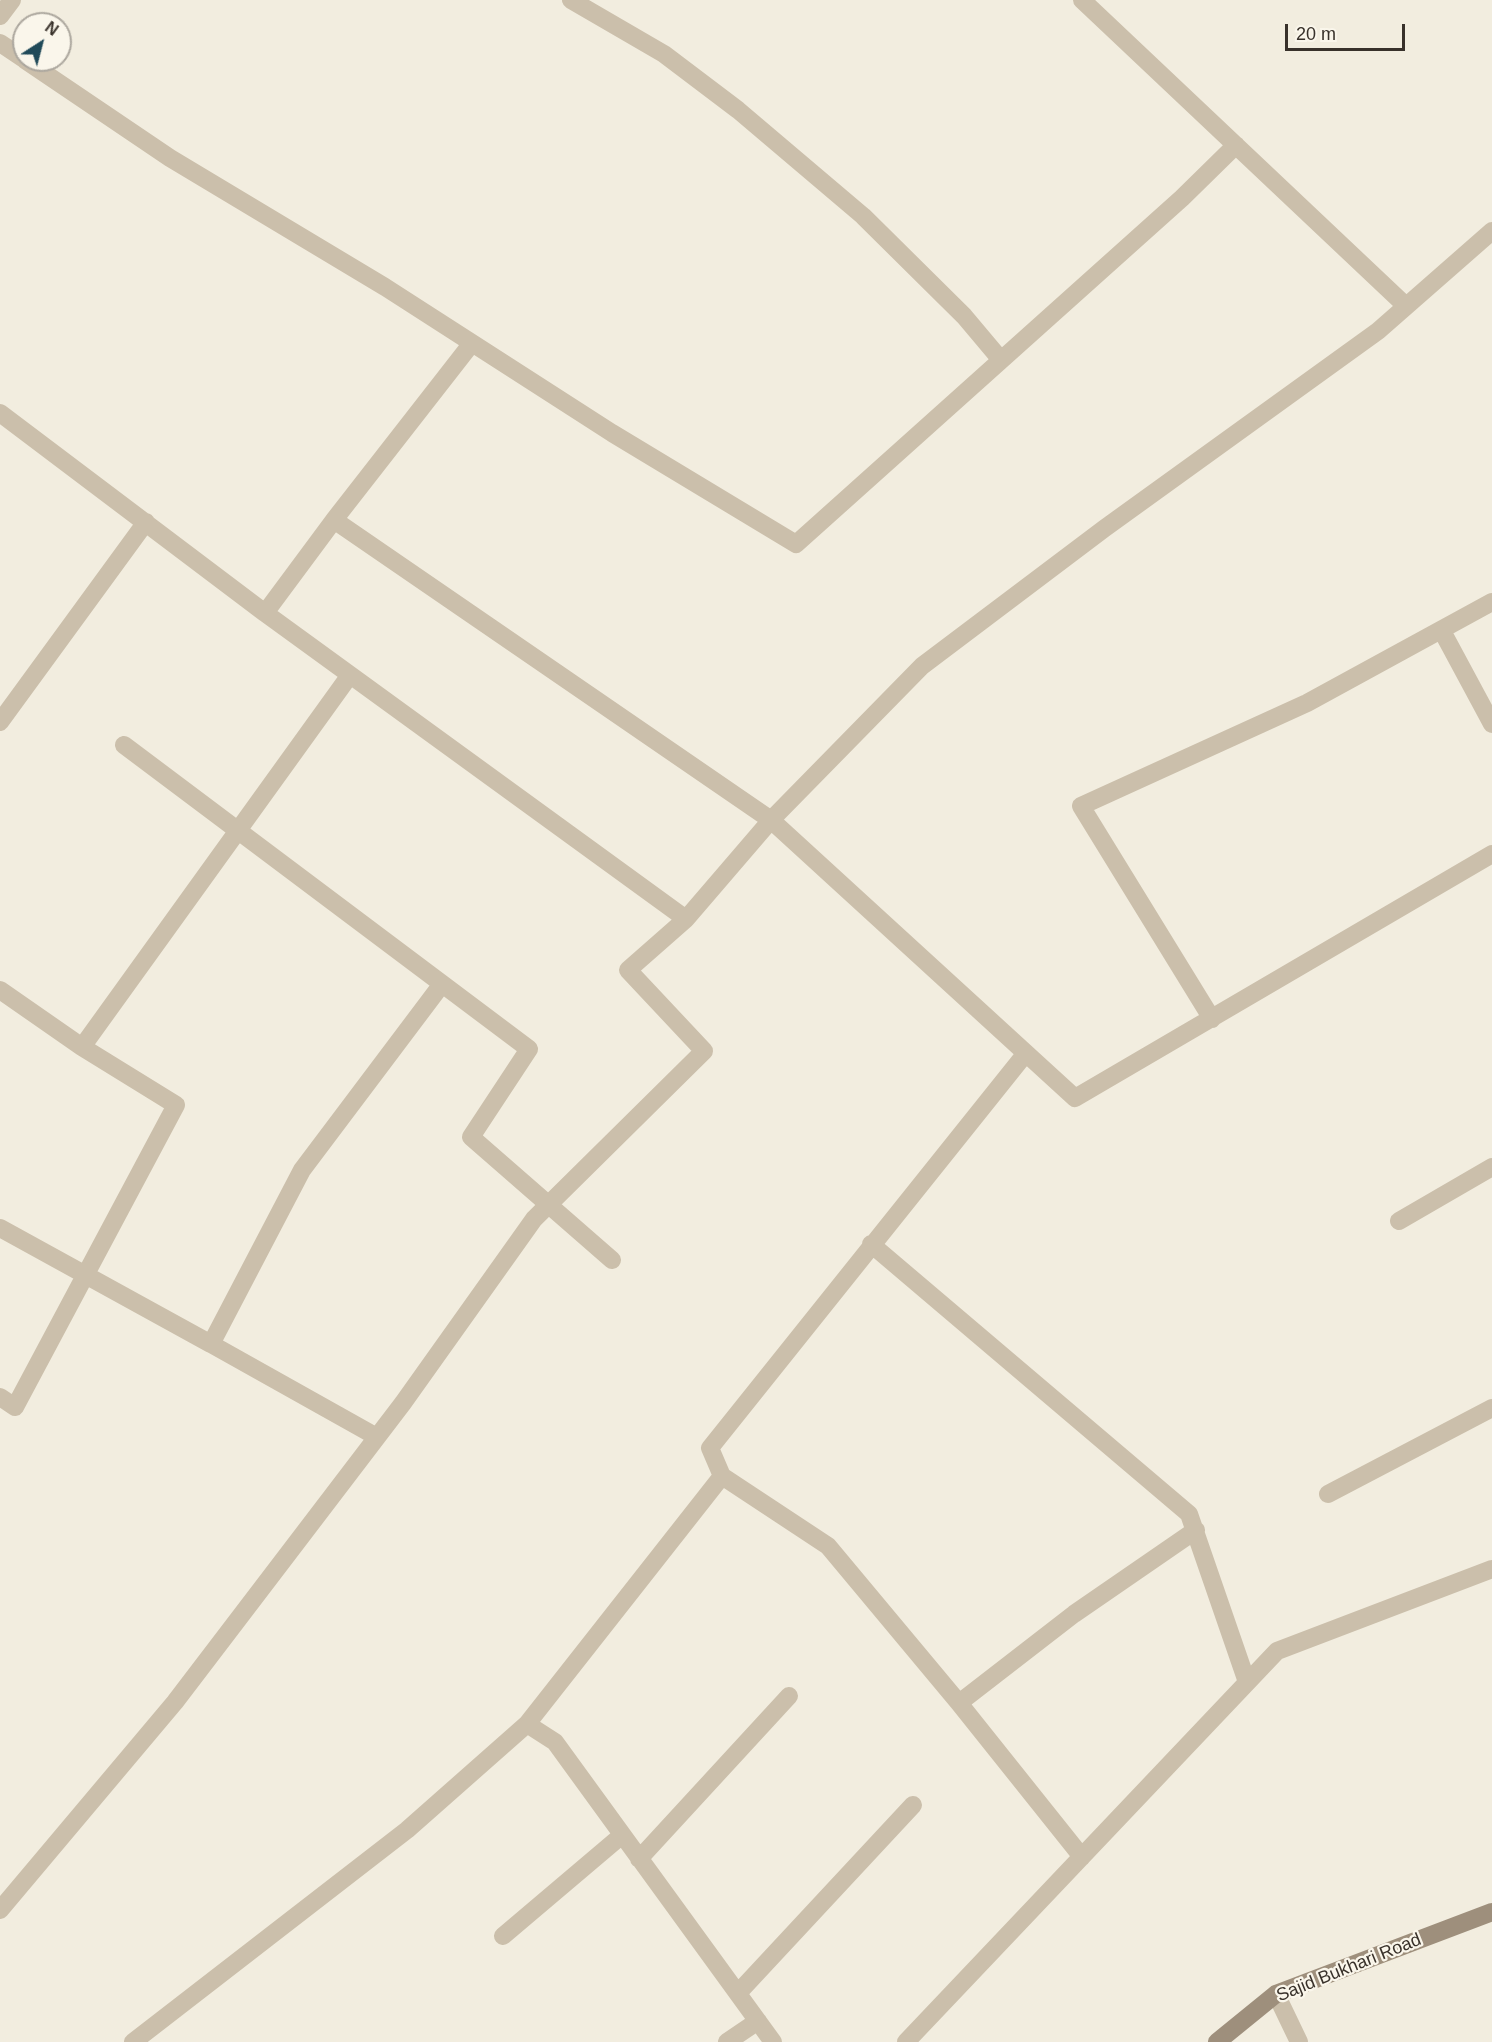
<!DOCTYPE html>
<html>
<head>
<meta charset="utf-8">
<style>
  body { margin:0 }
  #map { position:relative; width:1492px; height:2042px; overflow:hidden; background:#f2eddf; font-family:Arial,sans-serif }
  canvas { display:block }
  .north { position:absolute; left:12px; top:12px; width:60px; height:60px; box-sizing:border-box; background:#faf6eb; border:2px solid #aca79e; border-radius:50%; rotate:36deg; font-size:16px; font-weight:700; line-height:24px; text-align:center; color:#38312a }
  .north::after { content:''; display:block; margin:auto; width:21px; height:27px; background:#204a59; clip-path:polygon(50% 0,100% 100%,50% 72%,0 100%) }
  .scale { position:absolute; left:1285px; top:24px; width:120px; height:27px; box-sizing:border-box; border:3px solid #38312a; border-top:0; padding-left:8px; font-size:18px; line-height:21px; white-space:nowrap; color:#38312a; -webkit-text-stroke:4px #faf6eb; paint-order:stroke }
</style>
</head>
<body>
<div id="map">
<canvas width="1492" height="2042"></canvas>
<div class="north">N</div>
<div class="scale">20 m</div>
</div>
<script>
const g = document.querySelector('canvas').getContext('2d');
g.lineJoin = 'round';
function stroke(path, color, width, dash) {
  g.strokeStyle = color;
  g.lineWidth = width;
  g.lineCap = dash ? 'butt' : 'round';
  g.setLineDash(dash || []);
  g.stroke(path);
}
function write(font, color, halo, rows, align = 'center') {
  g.font = font + ' Arial,sans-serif';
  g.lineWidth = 4.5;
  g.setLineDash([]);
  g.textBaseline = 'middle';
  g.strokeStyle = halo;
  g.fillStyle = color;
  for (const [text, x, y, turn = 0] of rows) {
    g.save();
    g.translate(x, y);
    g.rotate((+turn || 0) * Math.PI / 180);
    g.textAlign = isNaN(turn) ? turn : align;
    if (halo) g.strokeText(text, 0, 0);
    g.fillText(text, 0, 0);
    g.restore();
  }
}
stroke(new Path2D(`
  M571 0 664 54 738 110 863 216 964 316 1001 360
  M1082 0 1406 306
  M0 16 12 0
  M0 43 24 59
  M25 60 170 158 385 287 612 433 796 544 1182 198 1236 145
  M1492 231 1378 331 1105 528 922 666 771 820 686 919 265 613 334 520 771 820 1075 1098 1492 854
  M0 413 265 613
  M334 520 472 343
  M1442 631 1492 724
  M0 722 146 522
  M124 745 529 1049 471 1137 612 1260
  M0 990 82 1047 350 675
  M1212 1019 1081 806 1307 703 1492 602
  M1399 1221 1492 1167
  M0 1228 211 1344
  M871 1244 1189 1514 1247 1682
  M0 1397 15 1407 176 1105 82 1047
  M377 1437 211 1344 302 1170 442 984
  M722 1476 710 1448 1026 1053
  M1328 1494 1492 1408
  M959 1703 1074 1614 1196 1530
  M639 1859 789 1696
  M0 1910 175 1702 403 1403 534 1219 704 1051 628 970 686 919
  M503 1936 621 1836
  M738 1993 913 1805
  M1276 1994 1299 2042
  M133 2042 407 1830 527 1724
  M727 2042 758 2021
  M773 2042 555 1742 527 1724 722 1476 828 1546 959 1703 1082 1857
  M906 2042 1277 1651 1492 1569`), '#cbbfab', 18);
stroke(new Path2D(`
  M1217 2042 1276 1994 1492 1912`), '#9e8f7c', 18);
write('18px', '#38312a', '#faf6eb', [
  ["Sajid Bukhari Road",1349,1968,-22]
]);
</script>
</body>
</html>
